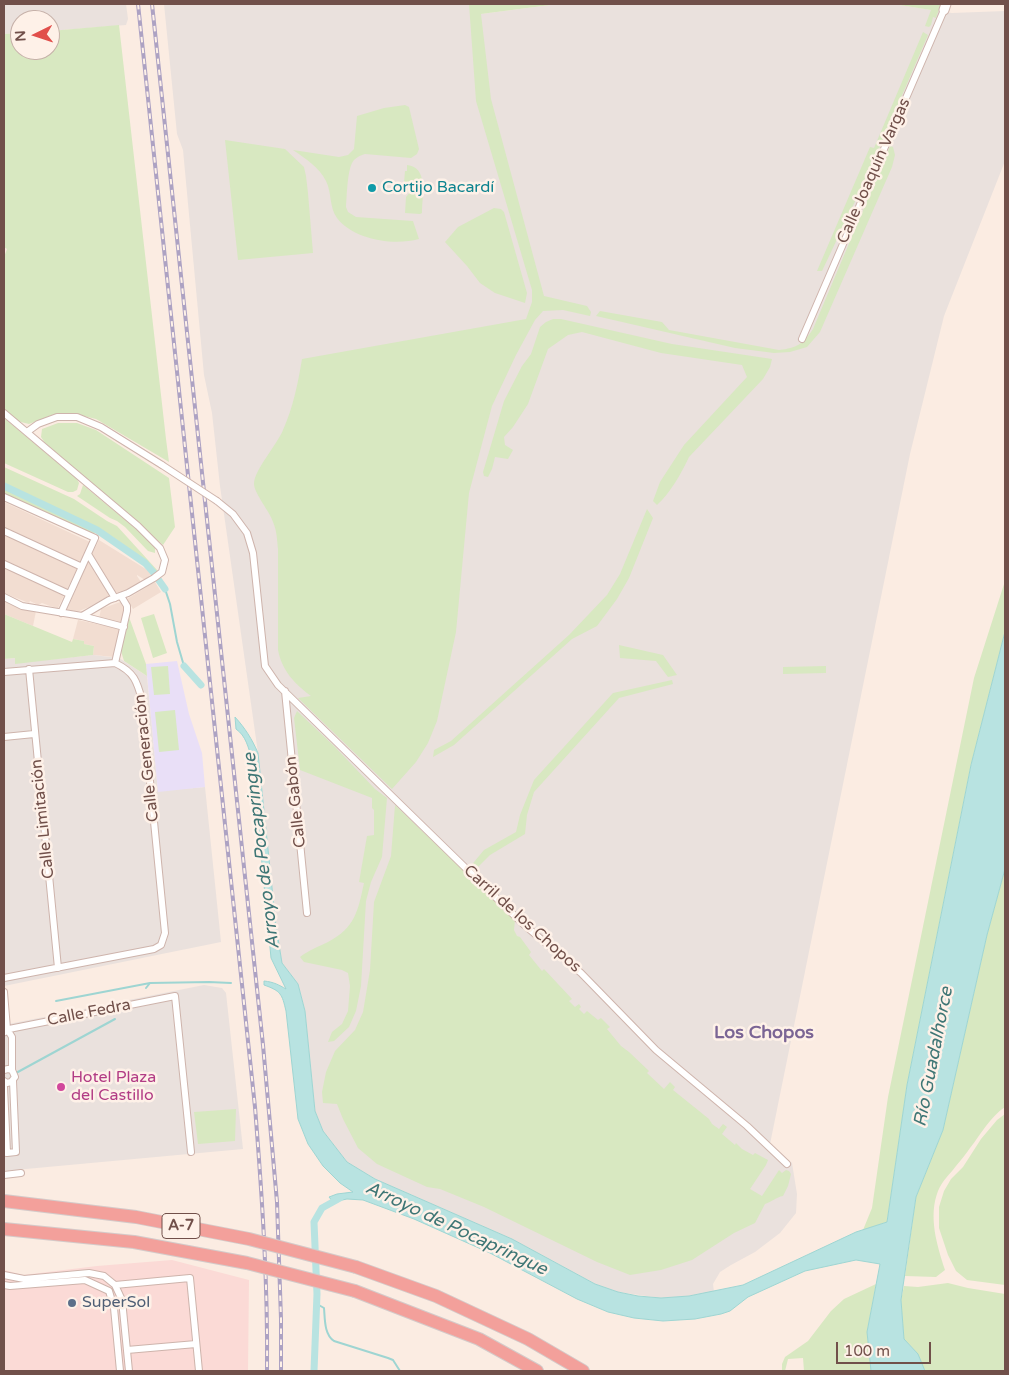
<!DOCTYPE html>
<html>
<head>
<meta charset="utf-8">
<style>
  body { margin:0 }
  #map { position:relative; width:1009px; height:1375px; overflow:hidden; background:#fbece2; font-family:"Varela Round",sans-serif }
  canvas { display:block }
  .frame { position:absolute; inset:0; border:5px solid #71504a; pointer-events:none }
  .north { position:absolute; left:10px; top:10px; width:50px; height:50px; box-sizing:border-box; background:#fef1e8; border:1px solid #c6b1a9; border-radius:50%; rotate:266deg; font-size:14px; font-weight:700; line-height:20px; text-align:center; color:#71504a }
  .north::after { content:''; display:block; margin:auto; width:18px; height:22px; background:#e14f4b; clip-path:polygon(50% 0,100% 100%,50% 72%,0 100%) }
  .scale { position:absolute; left:836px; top:1342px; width:95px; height:22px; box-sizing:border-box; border:2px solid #71504a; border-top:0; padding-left:6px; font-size:15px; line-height:18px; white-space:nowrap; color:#71504a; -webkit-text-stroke:4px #fef1e8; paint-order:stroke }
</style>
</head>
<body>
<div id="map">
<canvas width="1009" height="1375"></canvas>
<div class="frame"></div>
<div class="north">N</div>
<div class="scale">100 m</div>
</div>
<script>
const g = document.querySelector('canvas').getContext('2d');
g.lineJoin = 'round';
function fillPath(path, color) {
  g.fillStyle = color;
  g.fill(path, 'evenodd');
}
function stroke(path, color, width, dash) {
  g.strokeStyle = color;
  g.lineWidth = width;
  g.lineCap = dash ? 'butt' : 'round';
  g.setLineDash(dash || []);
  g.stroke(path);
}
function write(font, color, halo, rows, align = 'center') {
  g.font = font + ' "Varela Round",sans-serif';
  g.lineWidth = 5;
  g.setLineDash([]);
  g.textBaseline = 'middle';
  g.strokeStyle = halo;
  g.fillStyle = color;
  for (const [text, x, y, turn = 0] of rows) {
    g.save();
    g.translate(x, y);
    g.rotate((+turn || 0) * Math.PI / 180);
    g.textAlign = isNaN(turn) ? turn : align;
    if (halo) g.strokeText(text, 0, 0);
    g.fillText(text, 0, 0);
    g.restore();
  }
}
fillPath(new Path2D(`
  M4 502 90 542 58 608 50 606 42 603 38 605 30 601 29 603 4 593Z
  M99 540 149 571 151 574 145 580 137 575V576L141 582 132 588 115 593 92 554Z
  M88 562H91L110 595 89 607 77 612 67 610Z
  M155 582 161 592 133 609 127 599Z
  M4 601 17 607 36 611 33 626 4 614Z
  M120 602 124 609 121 624 99 619 101 609Z
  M78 620 120 629 114 657 93 655 94 646 84 644V641L73 639Z`), '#f2ddd1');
fillPath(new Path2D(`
  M172 1260 249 1280 248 1371H4V1270L23 1275 97 1266Z`), '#fbdad6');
fillPath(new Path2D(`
  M4 4H126L128 19 126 25 50 31V20H20V33L4 34Z
  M164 4H475L481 14 558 4H893L952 13 1005 11V161L944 316 910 454 770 1144 792 1163 797 1194 796 1213 780 1233 755 1252 731 1265 720 1272 713 1284 714 1292 689 1296 661 1298 618 1292 595 1284 512 1239 375 1179 347 1162 323 1131 315 1111 305 1010 298 984 282 963 276 926 258 753 220 486 212 413 204 375 183 150 177 134Z
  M93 655 119 658 147 676 158 791 205 787 221 942 4 986V659L15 658 16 663Z
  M204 985 222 988 226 993 243 1149 4 1171V1025Z`), '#eae1dd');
fillPath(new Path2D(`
  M177 661 189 714 202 753 205 787 158 792 146 664Z`), '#e9dff7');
fillPath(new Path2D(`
  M469 4H558L481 14 491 99 544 296 587 306 591 312 590 316 563 310 543 311 535 320 516 355 492 406 469 493 456 632 437 721 428 743 416 762 392 789 298 698 311 696C295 684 282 671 278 650V549C277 540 277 531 273 522 270 512 254 493 254 484 254 470 277 445 283 430 293 408 298 383 302 359L526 319 532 302V290L476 101Z
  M893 4H941L936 18 933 17 931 25 929 27 925 26 931 10Z
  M119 25 166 439 169 462 96 419 71 413 55 414 29 424 17 421 4 410V257L7 249 4 247V34L20 33V50H50V31Z
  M923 32 928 35 869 172 822 271H817L870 147 874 148Z
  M405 105 409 107 419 149 417 154 411 158 365 154C361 155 357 157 354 160 347 168 347 196 346 207L348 212 356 217 413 221 419 239C394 246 354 240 337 218 329 207 332 193 326 181 319 167 306 159 293 150L339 157 348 155 354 149 357 116 384 108Z
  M225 140 285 149 304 167 306 176 308 193 313 253 238 260Z
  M890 146 893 147 895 155 892 167 820 332 807 347 790 352 774 353 735 348 596 316 600 311 662 322 669 330 779 350C797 348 803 344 813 329Z
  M407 165C429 167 422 197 422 213L420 214 405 213 406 197 417 184H420L421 182 416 181 408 192 403 194 405 171H407Z
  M494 208 501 209 504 212 527 293 525 303 495 293 480 283 467 266 445 242 458 227Z
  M553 319H561L672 344 772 359 770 367 763 379 689 457C681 474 671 492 657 505L653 501 660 482 684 445 747 377 742 365 661 353 582 332 568 335 548 349 528 404 513 427 504 437 505 445 513 450 508 459 495 457 492 469 488 477 484 476 483 472 504 401 522 366 531 354 540 327 546 322Z
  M4 418 77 479 79 483 77 490 73 492H68L4 463Z
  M58 423H77L96 430 169 478 175 527 163 545 45 443 41 437 42 429Z
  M4 467 74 499 107 521 117 526 158 571 156 572C138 554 117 539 95 526L4 484Z
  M83 485 147 538 155 547V553L148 551 125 527 117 521 110 518 77 496 80 494Z
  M4 489 96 532 92 535 4 494Z
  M647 509 653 518 629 578 617 599 597 626 572 639 454 745 433 757 434 750 451 741 569 635 607 595 620 574Z
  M1005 581V632L971 765 907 1085 887 1222 863 1230 872 1208 888 1097 974 678Z
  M4 614 72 642 73 639 84 641V644L94 646 93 655 15 664V658L4 659Z
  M154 614 167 653 153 658 141 618Z
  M129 617 146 664 147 676 124 661 121 651Z
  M619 645 663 655 677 675 668 677 656 661 620 658Z
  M168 666 170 694 154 695 151 667Z
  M826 666V673L783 674V667Z
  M672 680 673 684 619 698 534 792 527 815 525 834 490 855 473 872 469 868 484 850 516 832 520 815 534 780 613 693Z
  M175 710 179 750 159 752 155 712Z
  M297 711 334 746 375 789 387 798 382 857 371 882 366 901 361 986 356 1011 349 1027 334 1041 328 1042 332 1032 342 1024 348 1011 350 986 348 973 342 970 304 962 300 957C309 950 318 947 328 942 355 928 358 911 364 883L359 882 367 836 374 835V810L372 808V798L300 770 294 718Z
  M395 805 515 920 514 930 517 936 520 937 531 952 529 955 542 971 544 969 572 999 569 1001 575 1007 579 1004 581 1007 579 1009 584 1014 587 1011 598 1020 601 1018 610 1027 607 1029 621 1046 629 1052 649 1071 647 1073 664 1089 670 1082 675 1087 673 1090 709 1119 712 1124 719 1129 723 1124 727 1127 722 1134 735 1145 736 1143 742 1149 753 1155 755 1153 768 1160 766 1165 750 1189 762 1196 779 1170 782 1173 786 1170 789 1171 791 1174 788 1186 783 1196C776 1197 772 1202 765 1204L755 1223 734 1233 692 1260 661 1270 630 1275 597 1262 484 1207 440 1189 427 1187 377 1164 358 1148 343 1119 337 1104 323 1103 322 1092 326 1072 335 1051 355 1030 363 1012 370 970 374 902 391 856Z
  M1005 869V1107C990 1117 981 1134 970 1148 966 1154 961 1160 956 1166 950 1174 942 1181 938 1191 928 1217 937 1245 945 1270L936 1277 905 1276 916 1197 943 1130 987 935Z
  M236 1109 235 1141 198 1144 194 1112Z
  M1005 1114V1285L967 1280 956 1271 948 1255 939 1228V1207L944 1191 951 1179 963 1167 981 1139 997 1120Z
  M948 1283 968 1288 1005 1294V1371H925L918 1354 904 1339 901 1300 904 1286 918 1287Z
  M876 1284 867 1332 871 1371H804L803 1358 788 1359 785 1371H782V1364L785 1357 808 1341 831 1311 844 1299Z`), '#d8e8c1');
const water = new Path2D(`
  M1005 632V869L987 935 943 1130 916 1197 901 1300 904 1339 918 1354 925 1371H871L867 1332 880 1264 856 1260 805 1271 748 1297 730 1311 721 1314 695 1319 663 1321 634 1318 608 1312 577 1299 490 1253 414 1219 363 1200 347 1199 333 1202 329 1197 337 1194 353 1192 340 1183 323 1166 308 1144 298 1119 286 1011C282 994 281 991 264 985V981C274 982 279 985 286 989L271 958 252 759C248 747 246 736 236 729L235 717C245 728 252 739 258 753L276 926 282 963 298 984 305 1011 315 1111 323 1131 347 1162 375 1179 512 1239 595 1284 618 1292 638 1296 661 1298 689 1296 743 1285 856 1232 887 1222 907 1085 971 765Z`);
fillPath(water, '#b8e3e1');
stroke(water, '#9ed5d2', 1);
stroke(new Path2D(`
  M165 589 170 604 177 642 184 666
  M146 988 150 983 209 982 231 983
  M56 1001 150 983
  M16 1073 115 1019
  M317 1304 324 1308C325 1319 324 1334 334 1341L388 1358 393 1360 400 1371`), '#9ed5d2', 2);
stroke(new Path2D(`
  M4 486 97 530 145 563 153 572 165 589
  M184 666 201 685
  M314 1371 317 1294 314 1222 322 1208 340 1198`), '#b8e3e1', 7);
const minor = new Path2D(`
  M802 339 944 10
  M4 413 138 526 160 548 165 560 162 572 154 578 128 593 109 600 82 616 22 606 4 597
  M27 432 38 424 57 417H77L101 427 162 465
  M4 497 95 538 61 613
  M217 501 233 514 247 533 253 553 265 666 278 685 522 923 581 973 656 1050 747 1126 787 1164
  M4 531 82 567
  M88 554 115 598
  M4 564 69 594
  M82 616 124 627
  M115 663 127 611V606L121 596
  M29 669 58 968
  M4 672 115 663C134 672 137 681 142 700L165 933 161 945 154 949 4 978
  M285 691 307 913
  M4 737 34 734
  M4 992 7 1029
  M4 1030 175 996 191 1152
  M5 1032 7 1029 12 1037V1070
  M4 1070 8 1069 12 1070 15 1077 11 1082 7 1083 4 1081
  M4 1087 7 1153 16 1152 13 1081
  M4 1175 21 1173
  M4 1275 24 1279 89 1273 104 1276 115 1285 122 1300 129 1371
  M4 1285 10 1286 85 1280 109 1291 114 1308 120 1371
  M115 1285 190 1278 199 1371
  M127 1350 196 1344`);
const tertiary = new Path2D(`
  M944 10 946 4`);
const motorway = new Path2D(`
  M356 1267 436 1296 528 1339 583 1371
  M355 1291 479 1339 537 1371`);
stroke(minor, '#ceb4ac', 8);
stroke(tertiary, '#ceb4ac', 11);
stroke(motorway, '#d4cac9', 14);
stroke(minor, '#fff', 6);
stroke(tertiary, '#fff', 9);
stroke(motorway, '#f3a09b', 12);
const rail = new Path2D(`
  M138 4 255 1107C262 1195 268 1283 267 1371
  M152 4 263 1045 277 1202 281 1319V1371`);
stroke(rail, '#ada2c3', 4);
stroke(rail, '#fef1e8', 2, [5.5]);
const minorBridge = new Path2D(`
  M162 465 217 501`);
const motorwayBridge = new Path2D(`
  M4 1201 136 1217 249 1239 356 1267
  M4 1229 134 1242 247 1263 355 1291`);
stroke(minorBridge, '#ceb4ac', 8, []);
stroke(motorwayBridge, '#d4cac9', 14, []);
stroke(minorBridge, '#fff', 6);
stroke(motorwayBridge, '#f3a09b', 12);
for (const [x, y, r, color] of [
  [372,188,5,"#0f9aa8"],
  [61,1087,5,"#d1479c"],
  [72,1303,5,"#5c6f8a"]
]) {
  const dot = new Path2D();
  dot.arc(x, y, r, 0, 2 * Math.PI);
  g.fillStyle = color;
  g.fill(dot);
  stroke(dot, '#fef1e8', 2);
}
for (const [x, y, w] of [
  [181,1226,38]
]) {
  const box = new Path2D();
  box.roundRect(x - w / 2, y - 12.5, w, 25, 4);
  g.fillStyle = '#fef1e8';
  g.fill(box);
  stroke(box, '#71504a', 1);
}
write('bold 15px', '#71504a', null, [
  ["A-7",181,1226]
]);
write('16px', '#71504a', '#fef1e8', [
  ["Calle Joaquín Vargas",874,171,-66],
  ["Calle Generación",147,758,-96],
  ["Calle Gabón",296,802,-96],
  ["Calle Limitación",43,819,-96],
  ["Carril de los Chopos",522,919,42],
  ["Calle Fedra",89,1013,-11]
]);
write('16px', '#0d838f', '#fef1e8', [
  ["Cortijo Bacardí",382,188]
], 'left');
write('16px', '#b23c85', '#fef1e8', [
  ["Hotel Plaza",71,1078],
  ["del Castillo",71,1096]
], 'left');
write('16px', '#4e5e75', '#fef1e8', [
  ["SuperSol",82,1303]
], 'left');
write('italic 18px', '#3e7675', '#fef1e8', [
  ["Arroyo de Pocapringue",262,851,-97],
  ["Río Guadalhorce",934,1057,-79],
  ["Arroyo de Pocapringue",456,1229,25]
]);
write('bold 18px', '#7b6595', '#fef1e8', [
  ["Los Chopos",764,1033]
]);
</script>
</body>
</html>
